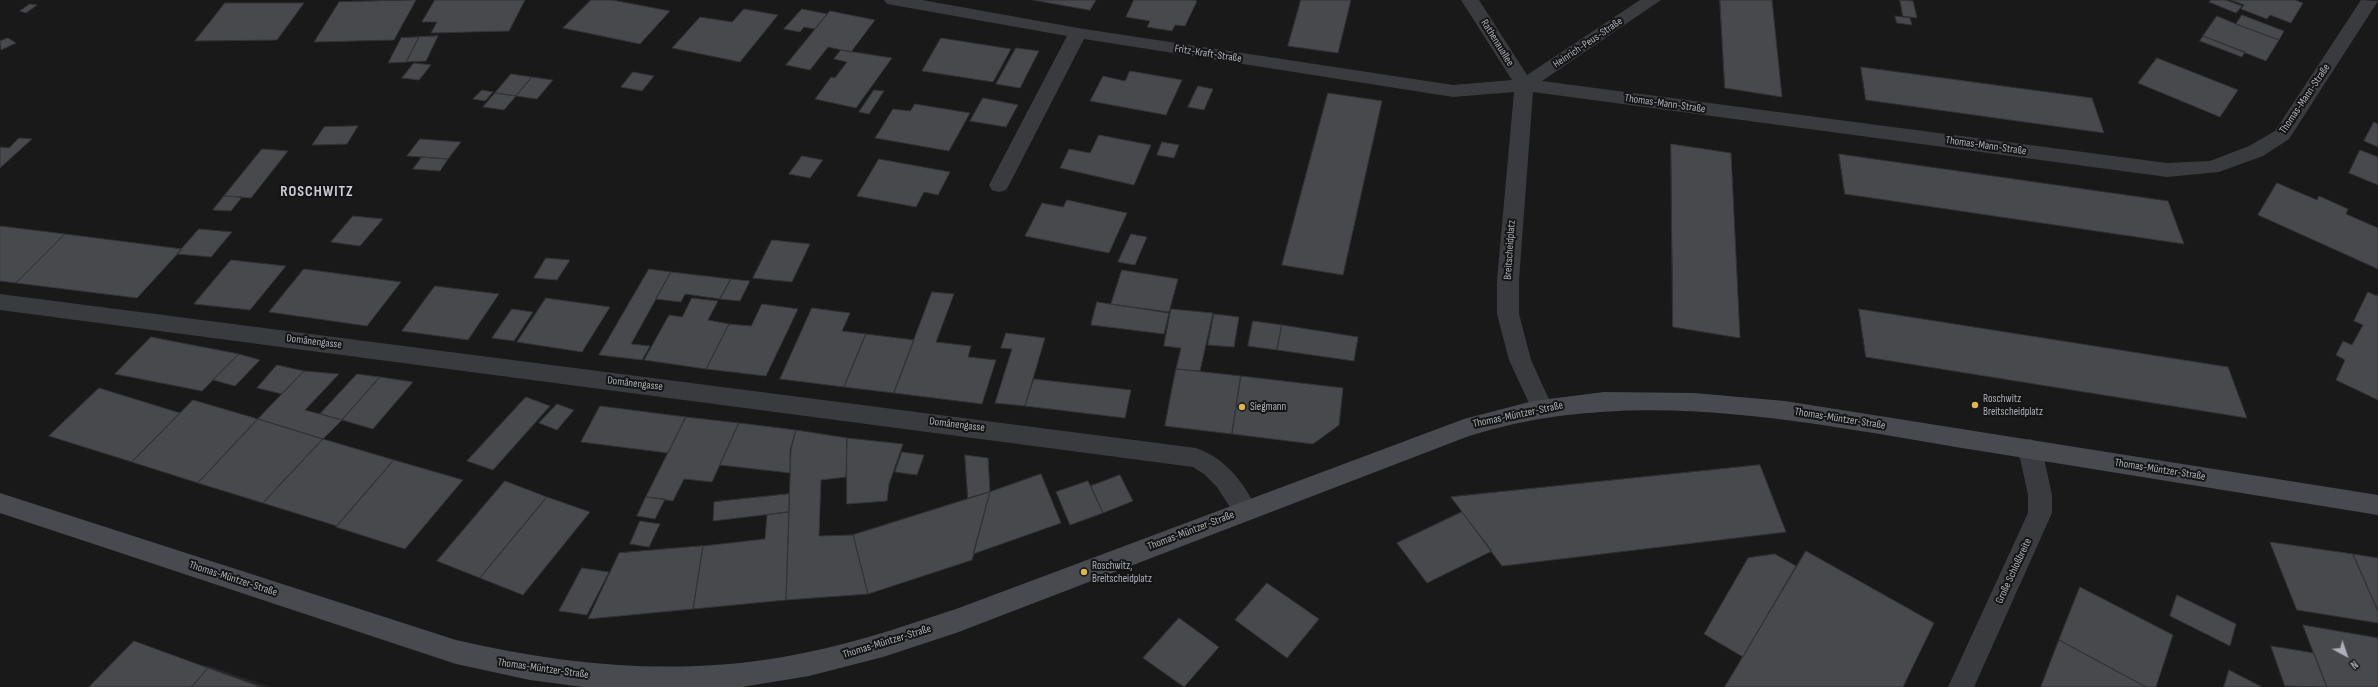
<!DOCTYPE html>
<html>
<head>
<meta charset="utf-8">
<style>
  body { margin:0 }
  #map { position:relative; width:2378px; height:687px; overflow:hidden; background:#19191a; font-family:"Sofia Sans Condensed",sans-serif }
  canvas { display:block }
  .north { position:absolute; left:2326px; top:635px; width:40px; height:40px; -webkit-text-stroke:3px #141415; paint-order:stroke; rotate:140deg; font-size:11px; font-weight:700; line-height:16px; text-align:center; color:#adb0b9 }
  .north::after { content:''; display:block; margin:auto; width:14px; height:18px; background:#adb0b9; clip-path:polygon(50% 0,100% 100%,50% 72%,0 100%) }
</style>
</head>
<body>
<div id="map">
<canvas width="2378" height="687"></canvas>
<div class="north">N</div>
</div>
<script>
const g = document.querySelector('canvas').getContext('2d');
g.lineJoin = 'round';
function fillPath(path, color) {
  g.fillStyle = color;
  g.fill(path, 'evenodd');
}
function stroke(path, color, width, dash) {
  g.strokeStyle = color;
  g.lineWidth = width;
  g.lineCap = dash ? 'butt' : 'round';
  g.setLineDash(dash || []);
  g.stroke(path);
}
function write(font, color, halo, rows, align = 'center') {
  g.font = font + ' "Sofia Sans Condensed",sans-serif';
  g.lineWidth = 4;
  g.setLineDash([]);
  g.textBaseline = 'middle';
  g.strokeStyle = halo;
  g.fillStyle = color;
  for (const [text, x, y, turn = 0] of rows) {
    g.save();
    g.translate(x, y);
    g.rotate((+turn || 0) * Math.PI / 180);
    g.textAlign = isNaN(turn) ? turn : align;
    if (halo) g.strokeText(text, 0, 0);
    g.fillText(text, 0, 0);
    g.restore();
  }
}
fillPath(new Path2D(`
  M206 665 271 687H188Z`), '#252527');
const building = new Path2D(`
  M416 0 394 40 314 42 339 2Z
  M435 0H525L509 31 431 33 437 22H422Z
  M591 0H612L670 11 640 44 563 28Z
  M1033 0H1096L1090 10Z
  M1134 0H1193L1197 1 1185 26 1175 25 1172 31 1147 27 1150 21 1126 17Z
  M1301 0H1351L1338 53 1288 46Z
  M1720 0H1772L1782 97 1725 88Z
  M1900 0 1913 1 1917 18 1903 16Z
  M2211 0H2226L2242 6 2236 13 2209 2Z
  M2231 0H2295L2303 3 2291 23 2270 15 2267 19 2241 9 2244 5Z
  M225 3H304L277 40 195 41Z
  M30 4 37 5 26 13 20 11Z
  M744 9 778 15 740 62 672 48 700 17 732 22Z
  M802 9 827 14 815 29 804 27 800 32 784 29Z
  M830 11 875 20 851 52 828 47 810 70 786 65Z
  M2242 15 2284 31 2279 40 2236 24Z
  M1895 16 1910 18 1912 25 1897 23Z
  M2217 16 2236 24 2279 40 2266 61 2203 36Z
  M438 36 426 61 406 62 419 37Z
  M2203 36 2245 52 2242 57 2200 41Z
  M419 37 406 62 388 63 401 38Z
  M8 38 16 43 1 50 0 41Z
  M941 38 1011 49 993 82 922 71Z
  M1016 48 1039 51 1020 88 996 84Z
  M841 50 892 58 856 108 815 99 831 77 835 78 847 62 834 59Z
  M2157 58 2238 90 2220 117 2138 83Z
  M414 63 431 65 419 80 402 78Z
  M1861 67 2092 98 2104 133 1866 100Z
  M1130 71 1182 80 1166 115 1090 101 1103 76 1125 81Z
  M633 72 654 76 642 91 621 87Z
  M511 74 532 77 516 96 495 93Z
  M532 77 553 80 537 99 516 96Z
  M1198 86 1213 89 1204 110 1188 107Z
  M482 90 493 92 485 101 473 99Z
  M874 90 884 91 869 114 859 112Z
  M495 93 516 96 504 110 483 107Z
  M1328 93 1382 101 1343 275 1282 265Z
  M983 98 1018 105 1006 127 970 121Z
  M915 104 970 113 949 151 875 138 893 109 910 111Z
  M2374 122 2378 124V147L2364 141Z
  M358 126 347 144 312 145 324 127Z
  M1099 135 1151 145 1134 185 1060 168 1069 149 1090 153Z
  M19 138 32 139 0 168V147L9 148Z
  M420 139 461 142 448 159 407 156Z
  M1162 142 1179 145 1174 158 1157 155Z
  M1671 144 1731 153 1740 338 1673 327Z
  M262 149 288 151 251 198 224 196Z
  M2360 150 2378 157V185L2349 173Z
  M1839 154 2168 201 2184 244 1845 194Z
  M802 156 823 160 810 178 789 174Z
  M422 157 448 159 440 171 413 169Z
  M879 159 950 172 938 195 924 192 916 207 857 196Z
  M2277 183 2317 200 2319 196 2348 209 2346 214 2378 228V269L2258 215Z
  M224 196 242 197 231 211 213 210Z
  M1067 200 1127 213 1109 253 1025 236 1042 203 1063 207Z
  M353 216 383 219 360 246 331 242Z
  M0 226 65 234 16 283 0 281Z
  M199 229 232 232 211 257 177 254Z
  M65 234 182 249 137 298 16 283Z
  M1131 234 1147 237 1135 265 1118 262Z
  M772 240 810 244 792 282 753 278Z
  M546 258 570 260 557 280 534 278Z
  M231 260 286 266 250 310 194 304Z
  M304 269 401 282 367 326 269 312Z
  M649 269 671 272 631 344 650 346 642 360 599 355Z
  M1122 270 1178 279 1169 312 1111 304Z
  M671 272 731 279 720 299 685 294 681 302 656 299Z
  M731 279 750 281 740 301 720 299Z
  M435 286 499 294 468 340 402 331Z
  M932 292 954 294 936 342 971 346 968 357 996 360 982 404 894 393Z
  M2368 292 2377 296 2378 294V400L2336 380 2345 360 2336 355 2343 341 2352 345 2363 325 2354 321Z
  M546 298 610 307 582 352 517 342Z
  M692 298 718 301 708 320 729 324 706 369 644 360 669 315 682 317Z
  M1097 302 1169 313 1164 334 1091 325Z
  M762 304 798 309 766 376 706 369 729 324 751 326Z
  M812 308 850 313 842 331 866 334 844 387 780 379Z
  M512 309 533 312 514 341 492 338Z
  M1171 309 1213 313 1200 371 1176 369 1181 348 1164 346Z
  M1859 309 2228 367 2247 418 1866 357Z
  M1214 314 1239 317 1234 347 1208 345Z
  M1253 321 1282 325 1277 350 1248 346Z
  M1282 325 1358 337 1354 361 1277 350Z
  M1006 333 1045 338 1025 406 995 403 1012 349 1001 348Z
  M866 334 914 340 894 393 844 387Z
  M151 337 239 354 202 391 115 374Z
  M239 354 260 360 235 386 213 380Z
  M277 365 304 371 282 394 257 388Z
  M1176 369 1241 376 1232 434 1165 426Z
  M304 371 339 374 305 410 342 420 323 439 258 419Z
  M357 374 380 377 342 420 320 414Z
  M1241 376 1343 388 1339 425 1313 444 1232 434Z
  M380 377 413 382 373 429 342 420Z
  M1034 379 1131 390 1125 418 1025 406Z
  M99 388 180 413 132 462 49 436Z
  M526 397 550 406 493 470 467 461Z
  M193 400 258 419 198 483 132 462Z
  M557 404 574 410 557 430 539 423Z
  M600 406 686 417 668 453 581 442Z
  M686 417 739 423 712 482 684 479 673 501 646 497Z
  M258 419 323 439 263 503 198 483Z
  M739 423 796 430 790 450V473L720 465Z
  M796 430 847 438 846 477 821 480 819 536 853 535 868 594 786 600 791 450Z
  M847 438 903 444 889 484 887 501 847 504Z
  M323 439 394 460 337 526 263 503Z
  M902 452 924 455 917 475 895 472Z
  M965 455 988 458 990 492 968 498Z
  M394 460 463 480 405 549 336 527Z
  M1760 465 1786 532 1502 566 1451 497Z
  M1041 474 1061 523 973 554 990 492Z
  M1120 475 1133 501 1103 513 1091 486Z
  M505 481 547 497 480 578 437 561Z
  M1088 481 1103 513 1070 525 1056 492Z
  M990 492 972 560 868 594 853 535Z
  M789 494V512L713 521 714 502Z
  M547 497 590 512 523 595 480 578Z
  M646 497 665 499 655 519 637 516Z
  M789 512 786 600 693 609 703 546 765 539 767 515Z
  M1462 512 1492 551 1427 583 1397 543Z
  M640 521 660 524 649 547 630 544Z
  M2270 542 2353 554 2378 611V623L2297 610Z
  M703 546 693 609 588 619 619 553Z
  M1806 551 1934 623 1903 687H1725Z
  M1775 554 1796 566 1743 657 1704 634 1748 558Z
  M2353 554 2378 558V611Z
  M582 568 609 572 587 615 559 611Z
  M1267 583 1319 619 1287 658 1235 620Z
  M2080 587 2173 635 2156 687H2146L2059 640Z
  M2177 595 2236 624 2230 646 2170 616Z
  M1179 618 1219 647 1184 687 1143 658Z
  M2303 625 2378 638V687H2327Z
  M2059 640 2146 687H2041Z
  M134 641 208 668 192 687H89Z
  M2271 646 2314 653 2327 687 2285 686Z
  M208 668 261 687H192Z
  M2229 670 2262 687H2224Z`);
fillPath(building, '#48494d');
stroke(building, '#333336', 1);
fillPath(new Path2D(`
  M884 0H922L1078 28 1453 85 1512 80 1461 0H1479L1527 75 1640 0H1661L1542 81 2167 163 2210 161 2249 146 2275 131 2361 0 2378 1 2289 139 2263 156 2219 172 2167 177 1533 92 1519 280V314L1531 360 1553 408 1550 414 1542 417 1534 414 1509 360 1497 314V280L1514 92 1453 97 1084 39 1009 185 1006 190 999 192 992 190 989 185 1067 36 893 5 887 4Z
  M0 294 1196 448C1227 459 1244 483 1258 511L1255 518 1246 521 1237 518 1217 487 1204 474 1193 467 0 310Z
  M2030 439 2038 442 2042 449 2052 495V513L1974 687H1948L2028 513V495L2018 449 2022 442Z`), '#3a3b3f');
fillPath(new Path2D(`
  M1604 392 1694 393 1785 401 2378 495V515C2246 494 2113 472 1981 451 1812 424 1638 383 1469 436L956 633 883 657 809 676 742 687H583L530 680 456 664 0 513V493L456 640C563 665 674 676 783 657 842 647 899 628 956 609L1464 419 1533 401Z`), '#484a4f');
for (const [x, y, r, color] of [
  [1975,405,4,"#ddb54e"],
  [1242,407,4,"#ddb54e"],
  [1084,572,4,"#ddb54e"]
]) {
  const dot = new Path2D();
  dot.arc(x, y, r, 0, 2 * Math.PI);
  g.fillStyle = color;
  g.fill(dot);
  stroke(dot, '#141415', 1.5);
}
write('11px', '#adb0b9', '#141415', [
  ["Rathenauallee",1497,43,58],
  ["Heinrich-Peus-Straße",1588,43,-34],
  ["Fritz-Kraft-Straße",1208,54,9],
  ["Thomas-Mann-Straße",2305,99,-56],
  ["Thomas-Mann-Straße",1665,104,8],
  ["Thomas-Mann-Straße",1986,146,8],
  ["Breitscheidplatz",1510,250,-86],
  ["Domänengasse",314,342,7],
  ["Domänengasse",635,384,7],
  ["Thomas-Müntzer-Straße",1518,415,-12],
  ["Thomas-Müntzer-Straße",1840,419,9],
  ["Domänengasse",957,425,7],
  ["Thomas-Müntzer-Straße",2160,470,9],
  ["Thomas-Müntzer-Straße",1191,531,-21],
  ["Große Schloßbreite",2014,571,-65],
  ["Thomas-Müntzer-Straße",233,579,18],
  ["Thomas-Müntzer-Straße",887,642,-17],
  ["Thomas-Müntzer-Straße",543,669,8]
]);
write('11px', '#adb0b9', '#141415', [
  ["Roschwitz",1983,399],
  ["Breitscheidplatz",1983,412],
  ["Siegmann",1250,407],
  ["Roschwitz,",1092,566],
  ["Breitscheidplatz",1092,579]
], 'left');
g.letterSpacing = '1px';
write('bold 15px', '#cdcfd5', '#141415', [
  ["ROSCHWITZ",317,192]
]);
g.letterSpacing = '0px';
</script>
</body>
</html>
